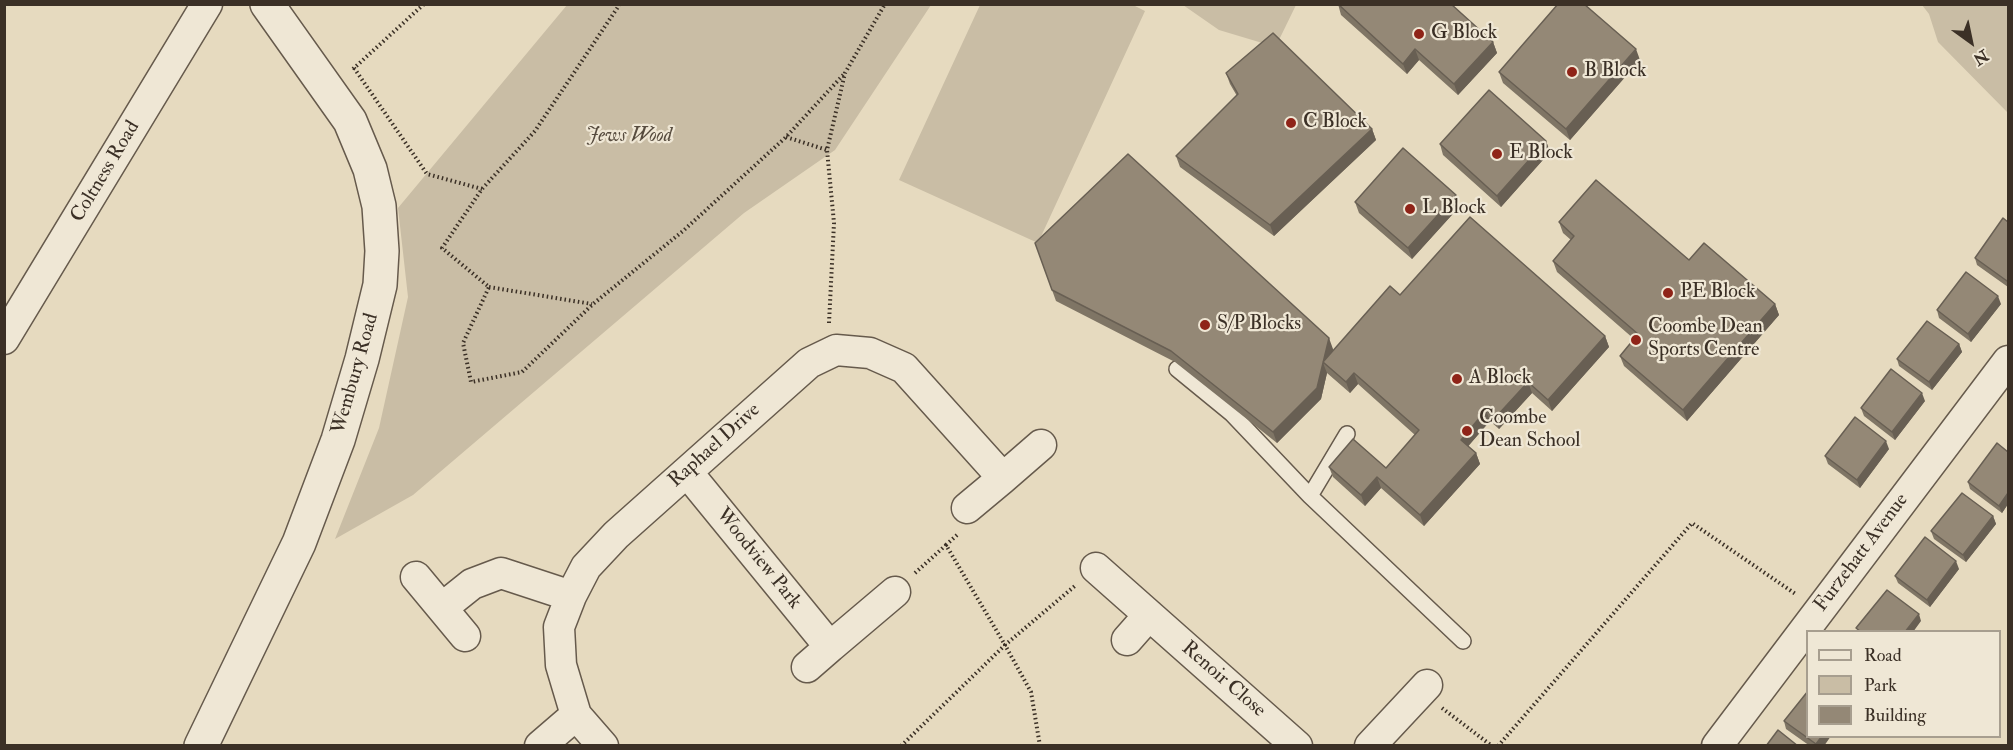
<!DOCTYPE html>
<html>
<head>
<meta charset="utf-8">
<style>
  body { margin:0 }
  #map { position:relative; width:2013px; height:750px; overflow:hidden; background:#e6dabf; font-family:"IM FELL Double Pica",serif }
  canvas { display:block }
  .frame { position:absolute; inset:0; border:6px solid #3b3026; pointer-events:none }
  .legend { position:absolute; left:1806px; top:630px; width:195px; height:108px; box-sizing:border-box; background:#efe7d5; border:2px solid #a79e8f; margin:0; padding:8px 10px; list-style:none; font-size:18px; color:#3b3026 }
  .legend li { display:flex; align-items:center; gap:12px; height:30px }
  .legend b { width:30px; border:2px solid #a79e8f }
  .north { position:absolute; left:1941px; top:12px; width:60px; height:60px; -webkit-text-stroke:4px #efe7d5; paint-order:stroke; rotate:147deg; font-size:16px; font-weight:700; line-height:24px; text-align:center; color:#3b3026 }
  .north::after { content:''; display:block; margin:auto; width:21px; height:27px; background:#3b3026; clip-path:polygon(50% 0,100% 100%,50% 72%,0 100%) }
</style>
</head>
<body>
<div id="map">
<canvas width="2013" height="750"></canvas>
<div class="frame"></div>
<ul class="legend">
<li><b style="height:8px;background:#efe7d5"></b>Road</li>
<li><b style="height:16px;background:#c9bda5"></b>Park</li>
<li><b style="height:16px;background:#948876"></b>Building</li>
</ul>
<div class="north">N</div>
</div>
<script>
const g = document.querySelector('canvas').getContext('2d');
g.lineJoin = 'round';
function fillPath(path, color) {
  g.fillStyle = color;
  g.fill(path, 'evenodd');
}
function stroke(path, color, width, dash) {
  g.strokeStyle = color;
  g.lineWidth = width;
  g.lineCap = dash ? 'butt' : 'round';
  g.setLineDash(dash || []);
  g.stroke(path);
}
function write(font, color, halo, rows, align = 'center') {
  g.font = font + ' "IM FELL Double Pica",serif';
  g.lineWidth = 4.5;
  g.setLineDash([]);
  g.textBaseline = 'middle';
  g.strokeStyle = halo;
  g.fillStyle = color;
  for (const [text, x, y, turn = 0] of rows) {
    g.save();
    g.translate(x, y);
    g.rotate((+turn || 0) * Math.PI / 180);
    g.textAlign = isNaN(turn) ? turn : align;
    if (halo) g.strokeText(text, 0, 0);
    g.fillText(text, 0, 0);
    g.restore();
  }
}
fillPath(new Path2D(`
  M1131 4 1145 11 1038 243 899 180 980 5Z
  M567 5H931L835 150 744 213 413 495 335 539 379 428 408 297 398 208Z
  M1183 5H1296L1277 44 1269 45 1219 30Z
  M1922 5H2008V113L1938 42 1929 14Z`), '#c9bda5');
const service = new Path2D(`
  M1177 369 1232 414 1310 496
  M1347 434 1310 496 1463 641`);
const minor = new Path2D(`
  M4 339 207 4
  M687 472 830 647 895 592
  M967 508 1003 478
  M1096 568 1297 746
  M416 577 465 636
  M442 608 472 584 501 573 571 596
  M1127 640 1149 615
  M807 667 830 647
  M540 746 576 715
  M603 746 576 715 561 665 559 627 571 596 586 567 616 535 809 363 836 350 870 353 904 368 1003 478 1041 445
  M1370 746 1427 685
  M1717 746 2008 361`);
const tertiary = new Path2D(`
  M201 746 299 543 338 440 362 359 380 285 382 251 379 206 370 169 350 121 267 4`);
stroke(service, '#665a4c', 18);
stroke(minor, '#665a4c', 33);
stroke(tertiary, '#665a4c', 36);
stroke(new Path2D(`
  M620 4 535 131 482 189 442 248 489 287 463 343 471 382 522 372 593 304 683 231 786 137 845 73
  M354 68 427 174 482 189
  M353 69 424 4
  M786 137 827 150
  M489 287 592 304
  M829 323 834 223 827 150 845 73 885 4
  M915 573 946 545
  M1442 708 1492 746
  M901 746 1005 645 946 545 958 534
  M1040 746 1031 692 1005 645 1076 585
  M1498 746 1692 523 1797 595`), '#3b3026', 4, [1.5, 3]);
stroke(service, '#efe7d5', 15);
stroke(minor, '#efe7d5', 30);
stroke(tertiary, '#efe7d5', 33);
fillPath(new Path2D(`
  M1338 4 1493 42 1497 53 1458 95 1419 60 1407 74 1341 15Z
  M1640 60 1570 140 1503 83 1499 72Z
  M1226 73 1372 129 1376 140 1274 236 1180 167 1176 156 1237 96 1230 84Z
  M1546 141 1550 152 1501 207 1443 155 1440 144Z
  M1355 202 1460 206 1412 259 1359 213Z
  M1559 222 1689 260 1775 304 1779 315 1687 421 1624 366 1620 356 1634 339 1557 272 1553 261 1571 240 1563 233Z
  M2008 222V287L1977 265 1975 258Z
  M1035 243 1333 349V351L1400 295 1605 336 1609 347 1552 411 1532 393 1499 429 1490 421 1468 446 1476 453 1480 464 1424 526 1381 488 1365 506 1333 477 1329 467 1386 468 1415 435 1358 384 1350 393 1327 373 1321 399 1277 443 1175 362 1056 301Z
  M2001 304 1971 342 1939 318 1937 310Z
  M1959 344 1962 352 1932 390 1899 366 1897 359Z
  M1925 401 1895 440 1864 416 1861 408Z
  M1889 449 1860 488 1828 464 1825 456Z
  M2008 452V504L2002 513 1970 489 1968 482Z
  M1993 516 1996 524 1966 562 1934 539 1931 531Z
  M1959 569 1930 607 1898 583 1895 576Z
  M1784 721 1824 746H1810L1786 729Z`), '#7f7565');
fillPath(new Path2D(`
  M1493 42 1497 53 1458 95 1454 84Z
  M1415 49 1419 60 1407 74 1403 64Z
  M1636 49 1640 60 1570 140 1566 129Z
  M1372 129 1376 140 1274 236 1270 225Z
  M1546 141 1550 152 1501 207 1497 196Z
  M1456 195 1460 206 1412 259 1408 248Z
  M1998 296 2001 304 1971 342 1968 334Z
  M1775 304 1779 315 1687 421 1683 410Z
  M1605 336 1609 347 1552 411 1548 400Z
  M1329 338 1333 349 1329 367 1323 363Z
  M1959 344 1962 352 1932 390 1929 382Z
  M1323 363 1327 373 1321 399 1277 443 1273 432Z
  M1354 373 1358 384 1350 393 1346 382Z
  M1528 382 1532 393 1499 429 1495 418Z
  M1922 393 1925 401 1895 440 1892 432Z
  M1486 410 1490 421 1465 450 1461 440Z
  M1886 441 1889 449 1860 488 1857 480Z
  M1476 453 1480 464 1424 526 1420 515Z
  M1377 477 1381 488 1365 506 1361 495Z
  M2008 493V504L2002 513 1999 506Z
  M1993 516 1996 524 1966 562 1963 555Z
  M1956 561 1959 569 1930 607 1927 600Z
  M1919 614 1921 621 1913 632H1905Z
  M1822 736H1831L1824 746H1816V744Z`), '#685f53');
const building = new Path2D(`
  M1338 4H1451L1493 42 1454 84 1415 49 1403 64Z
  M1558 4H1584L1636 49 1566 129 1499 72Z
  M1273 33 1372 129 1270 225 1176 156 1238 94 1226 73Z
  M1489 90 1546 141 1497 196 1440 144Z
  M1403 148 1456 195 1408 248 1355 202Z
  M1128 154 1329 338 1317 388 1273 432 1171 351 1052 290 1035 243Z
  M1596 180 1689 260 1704 243 1775 304 1683 410 1620 356 1638 334 1553 261 1574 236 1559 222Z
  M1470 217 1605 336 1548 400 1528 382 1495 418 1486 410 1461 440 1476 453 1420 515 1377 477 1361 495 1329 467 1353 439 1386 468 1419 430 1354 373 1346 382 1323 362 1390 286 1400 295Z
  M2003 218 2008 222V279L2007 281 1975 258Z
  M1966 272 1998 296 1968 334 1937 310Z
  M1927 321 1959 344 1929 382 1897 359Z
  M1891 369 1922 393 1892 432 1861 408Z
  M1855 417 1886 441 1857 480 1825 456Z
  M1997 443 2008 452V493L1999 506 1968 482Z
  M1962 493 1993 516 1963 555 1931 531Z
  M1925 537 1956 561 1927 600 1895 576Z
  M1887 590 1919 614 1905 632H1861L1856 628Z
  M1808 691V736H1822L1816 744 1784 721Z
  M1778 730 1798 746H1766Z`);
fillPath(building, '#948876');
stroke(building, '#685f53', 1.5);
for (const [x, y, r, color] of [
  [1419,34,6,"#8f2418"],
  [1572,72,6,"#8f2418"],
  [1291,123,6,"#8f2418"],
  [1497,154,6,"#8f2418"],
  [1410,209,6,"#8f2418"],
  [1668,293,6,"#8f2418"],
  [1205,325,6,"#8f2418"],
  [1636,340,6,"#8f2418"],
  [1457,379,6,"#8f2418"],
  [1467,431,6,"#8f2418"]
]) {
  const dot = new Path2D();
  dot.arc(x, y, r, 0, 2 * Math.PI);
  g.fillStyle = color;
  g.fill(dot);
  stroke(dot, '#efe7d5', 2);
}
write('20px', '#3b3026', '#efe7d5', [
  ["G Block",1431,34],
  ["B Block",1584,72],
  ["C Block",1303,123],
  ["E Block",1509,154],
  ["L Block",1422,209],
  ["PE Block",1680,293],
  ["S/P Blocks",1217,325],
  ["Coombe Dean",1648,328],
  ["Sports Centre",1648,351],
  ["A Block",1469,379],
  ["Coombe",1479,419],
  ["Dean School",1479,442]
], 'left');
write('italic 20px', '#574c3f', '#efe7d5', [
  ["Jews Wood",629,137]
]);
write('20px', '#3b3026', '#efe7d5', [
  ["Coltness Road",106,172,-59],
  ["Wembury Road",356,374,-74],
  ["Raphael Drive",715,446,-42],
  ["Furzehatt Avenue",1862,553,-53],
  ["Woodview Park",758,559,51],
  ["Renoir Close",1223,680,41]
]);
</script>
</body>
</html>
